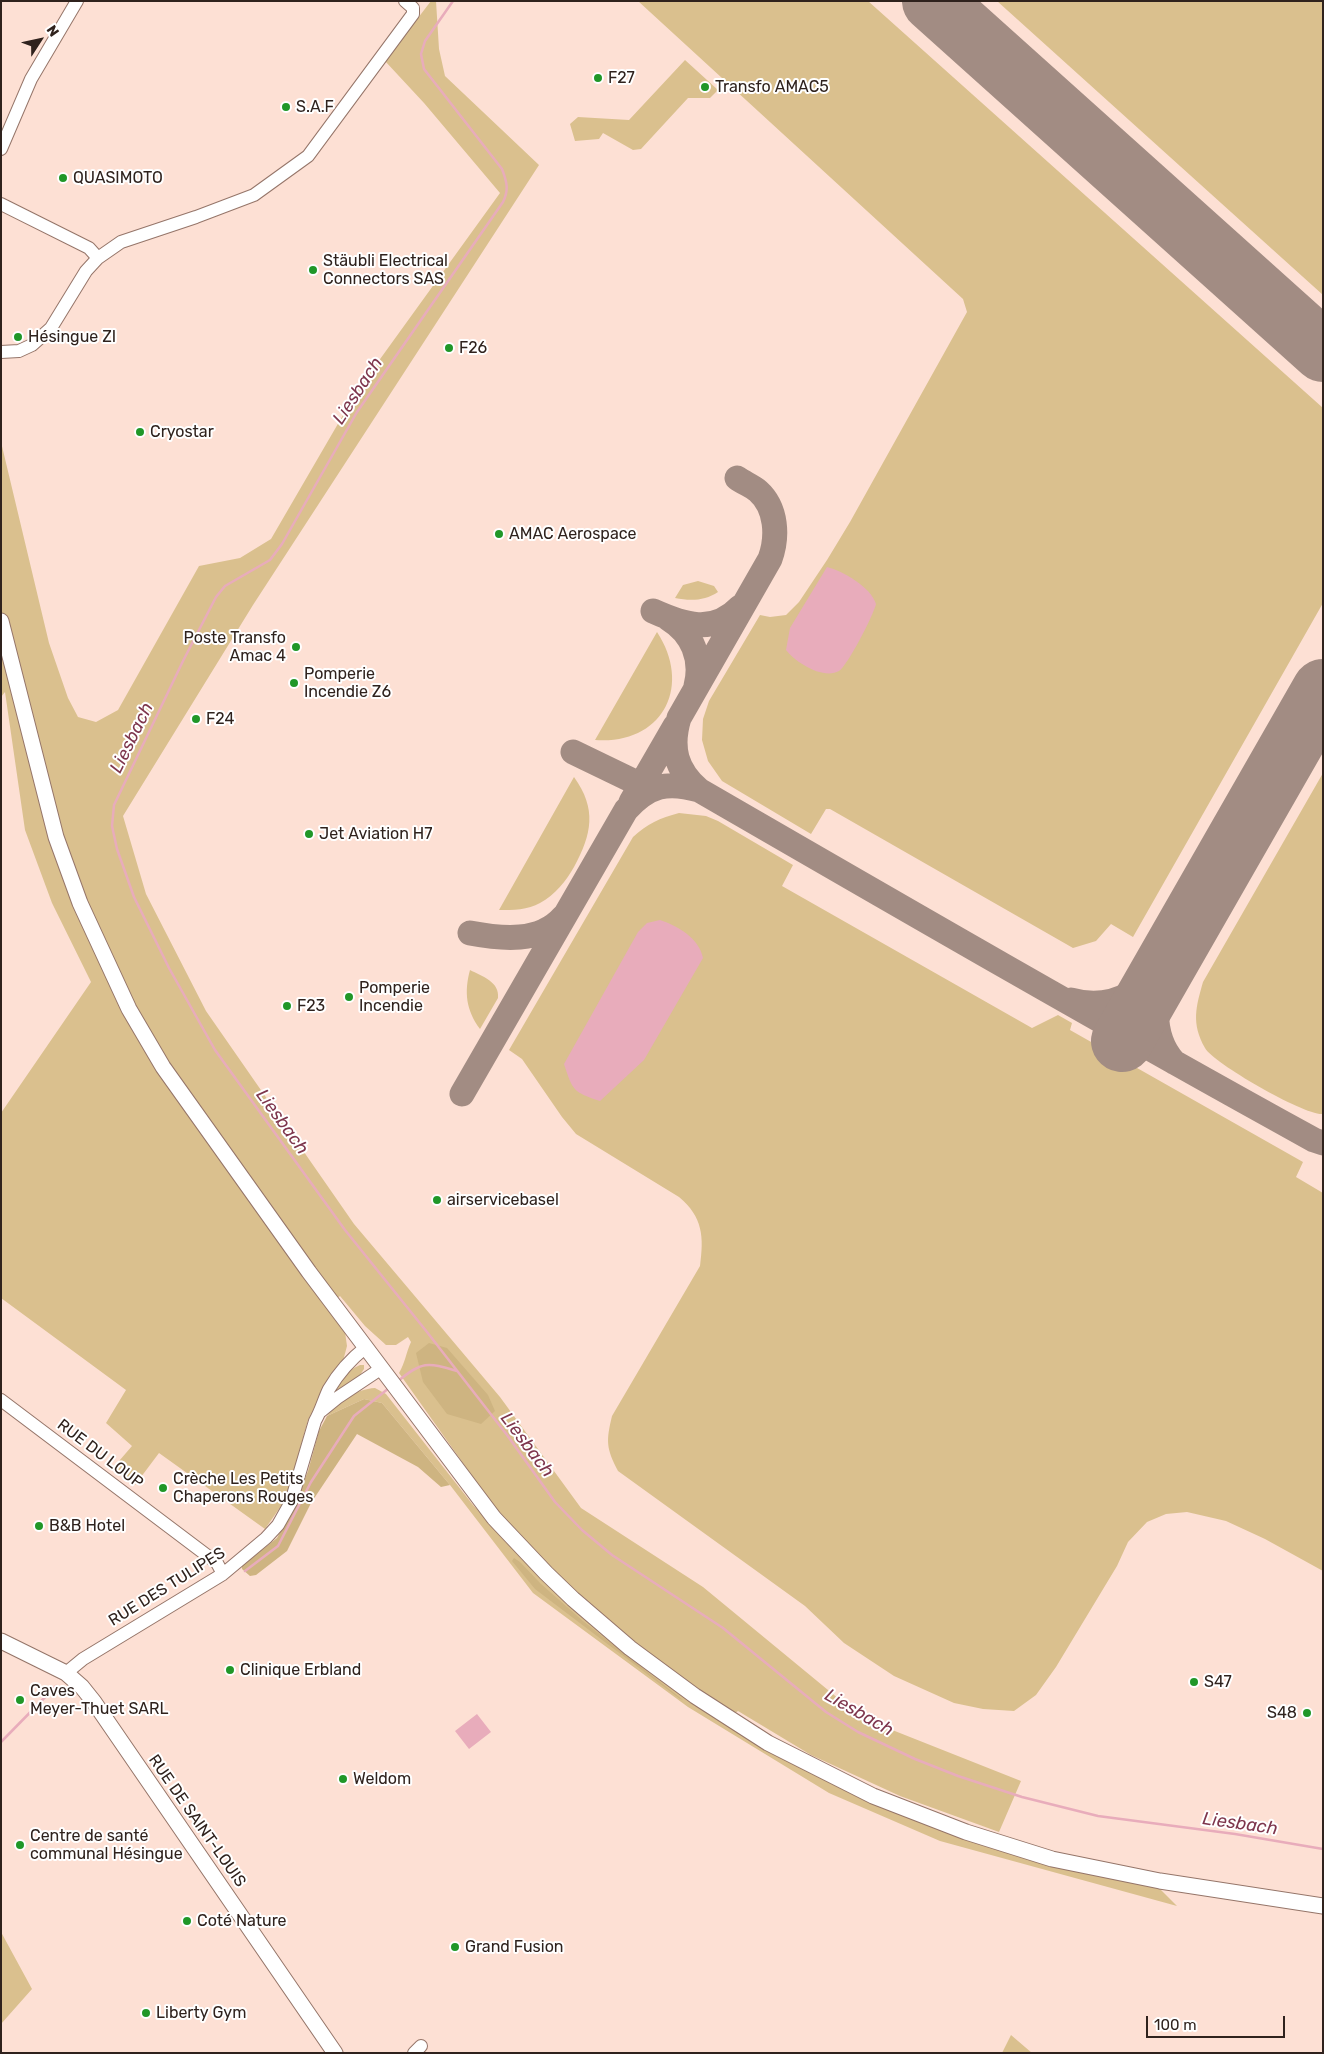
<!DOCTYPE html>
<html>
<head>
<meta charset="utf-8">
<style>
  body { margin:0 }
  #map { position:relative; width:1324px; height:2054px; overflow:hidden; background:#fde0d4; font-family:Rubik,sans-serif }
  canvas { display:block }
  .frame { position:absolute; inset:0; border:2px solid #2f221d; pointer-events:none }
  .north { position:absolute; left:15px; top:15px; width:50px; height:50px; -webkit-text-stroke:4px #fff; paint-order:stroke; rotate:55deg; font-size:14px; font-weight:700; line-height:20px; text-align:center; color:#2f221d }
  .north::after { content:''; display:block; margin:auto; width:18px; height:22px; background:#2f221d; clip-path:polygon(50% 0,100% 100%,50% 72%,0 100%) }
  .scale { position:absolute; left:1146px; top:2016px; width:139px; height:22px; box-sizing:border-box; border:2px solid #2f221d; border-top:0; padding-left:6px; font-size:15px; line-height:18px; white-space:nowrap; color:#2f221d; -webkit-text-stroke:4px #fff; paint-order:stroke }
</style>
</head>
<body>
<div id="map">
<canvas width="1324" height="2054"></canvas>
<div class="frame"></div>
<div class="north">N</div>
<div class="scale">100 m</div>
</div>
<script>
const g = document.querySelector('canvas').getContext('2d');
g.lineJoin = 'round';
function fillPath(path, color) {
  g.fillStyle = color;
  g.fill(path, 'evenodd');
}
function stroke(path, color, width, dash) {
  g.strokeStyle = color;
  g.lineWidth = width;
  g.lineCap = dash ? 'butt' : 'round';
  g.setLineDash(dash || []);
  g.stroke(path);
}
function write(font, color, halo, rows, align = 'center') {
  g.font = font + ' Rubik,sans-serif';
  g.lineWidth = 4;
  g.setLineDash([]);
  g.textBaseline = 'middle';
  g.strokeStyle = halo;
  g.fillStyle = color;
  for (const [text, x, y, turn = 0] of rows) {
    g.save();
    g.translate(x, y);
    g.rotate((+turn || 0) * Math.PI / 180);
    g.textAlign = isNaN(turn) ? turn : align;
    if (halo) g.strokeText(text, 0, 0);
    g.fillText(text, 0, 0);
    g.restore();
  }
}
fillPath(new Path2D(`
  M431 1H436L439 49 445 76 539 165 253 605 123 816 146 894 206 1011 354 1224 500 1397 581 1508 703 1587 862 1718 1021 1781 999 1832 900 1796 811 1755 738 1711 734 1714 667 1669 577 1594 537 1556 492 1504 399 1373C405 1363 406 1353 411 1342L408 1337 396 1345H386L365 1326 340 1296 326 1306 345 1332 347 1346 343 1361 326 1386 308 1420 286 1499 265 1529 159 1453 135 1485 113 1468 132 1446 106 1423 126 1390 1 1298V1113L91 982 52 903 25 830 5 692 1 697V442L49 643 68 698 78 717 96 722 118 710 199 566 240 558 271 539 357 391 500 193 424 103 385 61Z
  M638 1H868L1323 408V603L1133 937 1111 924 1096 941 1073 948 830 809H826L811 834 722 781 708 761 702 740 703 719 709 701 760 615 770 617 786 615 799 602 827 560 850 522 967 312 963 299Z
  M997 1H1323V295Z
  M685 60 718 90 710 98H688L641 149 633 150 603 133 599 139 575 141 570 124 578 117 629 120Z
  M698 581 714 586 718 592C705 601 690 601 675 598L683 585Z
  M657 632C693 687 662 745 595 740Z
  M1323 773V1114C1305 1116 1213 1063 1205 1048 1191 1023 1196 1007 1203 982Z
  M574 777C597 809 592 834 574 867 566 881 555 895 540 903 528 910 513 910 499 910Z
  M679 813 706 816 718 821 793 865 782 886 1032 1028 1058 1015 1072 1023 1070 1030 1303 1162 1296 1177 1323 1193V1571L1265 1539 1226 1521 1187 1512 1166 1514 1147 1522 1128 1542 1117 1566 1056 1667 1036 1695 1014 1711 983 1709 954 1703 894 1676 844 1643 805 1606 618 1471C606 1448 606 1441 612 1416L700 1266C704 1237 703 1217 679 1197L576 1134 562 1117 522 1059 509 1050 633 837C647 824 660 818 679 813Z
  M470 970C482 976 500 982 498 998L480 1029C466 1010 464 992 470 970Z
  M360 1365H364V1369L360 1375 331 1399C335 1384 346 1371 360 1365Z
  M375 1388 386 1394 473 1505 549 1585 588 1621 869 1801 1158 1887 1177 1906 940 1841 829 1793 688 1707 533 1593 450 1485 382 1403 364 1399 327 1416C339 1401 356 1389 375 1388Z
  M1 1932 32 1989 1 2024Z
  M1011 2035 1032 2053H1002Z`), '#dac08e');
fillPath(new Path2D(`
  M429 1343 447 1348 488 1395 495 1411 481 1424 447 1414 423 1382 416 1353Z
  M364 1399 382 1403 450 1485 441 1487 418 1467 357 1434 311 1503 287 1551 256 1575 250 1576 242 1569V1566L277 1538 295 1504 308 1471 319 1431 327 1416Z
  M514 1558 520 1562 541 1584 583 1621 683 1700 680 1699 535 1589 512 1561Z`), '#ceb481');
fillPath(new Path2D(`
  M827 567C843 571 871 587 876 604 873 616 848 665 839 671 823 680 795 662 786 650L790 628Z
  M660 920C678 926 699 938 703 958L644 1060 600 1101C573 1092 573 1091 564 1064L638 932 647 923Z
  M477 1714 491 1732 469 1749 455 1731Z`), '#e8acbb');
stroke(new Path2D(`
  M453 1 425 41 421 54 424 69 502 169C507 182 509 190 503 202L357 412 282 544 270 560 225 586 216 597 183 661 114 805 112 826 117 849 134 897 169 968 215 1050 345 1230 427 1332 507 1435 555 1502 582 1530 612 1555 723 1628 826 1712 858 1732 915 1759 958 1776 1022 1797 1098 1816 1235 1834 1323 1849
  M397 1382C422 1361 427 1362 457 1371
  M245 1571 278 1546 311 1482 354 1416 389 1388
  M1 1742 56 1686`), '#e8acbb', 2.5);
stroke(new Path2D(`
  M737 478C744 483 752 486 758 491 777 508 778 537 770 559L679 718C670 748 676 770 699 790 903 908 1107 1026 1314 1140L1323 1143
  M653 611C684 625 713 635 740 607
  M669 619C692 633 703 659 696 686
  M573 752 633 781 657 786
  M631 802 675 726
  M470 933C502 939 540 943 563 917
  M1168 961C1153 991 1150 1036 1174 1062
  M1071 1000C1117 1013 1148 986 1173 951
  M462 1094 626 810C649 785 667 781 699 790`), '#a28c83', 25);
stroke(new Path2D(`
  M933 1 1323 351
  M1122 1041 1323 690`), '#a28c83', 62);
const minor = new Path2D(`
  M1 149 31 79 77 1
  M1 204 89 248 98 258
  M1 352 19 351 32 345 51 328 86 271 98 258 121 242 196 217 254 195 308 156 413 14V8L405 1
  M1 1400 217 1563 223 1574
  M321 1411 337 1398 382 1368
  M66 1673 83 1659 223 1574 266 1538 278 1525 291 1502 315 1421C321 1411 324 1399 329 1389 339 1372 351 1359 366 1347
  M414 2053 421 2046`);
const major = new Path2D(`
  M1 621 56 837 80 903 129 1009 163 1067 309 1272 494 1518 546 1573 573 1599 630 1648 695 1696 768 1743 873 1796 966 1832 1052 1859 1160 1881 1323 1906
  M1 1641 66 1673 82 1687 94 1702 335 2053`);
stroke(minor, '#957569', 14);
stroke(major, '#957569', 17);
stroke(minor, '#fff', 12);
stroke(major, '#fff', 15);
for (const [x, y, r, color] of [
  [598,78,5,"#209728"],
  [705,87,5,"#209728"],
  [286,107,5,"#209728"],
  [63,178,5,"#209728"],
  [313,270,5,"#209728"],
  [18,337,5,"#209728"],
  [449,348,5,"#209728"],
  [140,432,5,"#209728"],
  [499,534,5,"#209728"],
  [296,647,5,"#209728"],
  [294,683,5,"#209728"],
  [196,719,5,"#209728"],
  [309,834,5,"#209728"],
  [349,997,5,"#209728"],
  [287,1006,5,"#209728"],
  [437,1200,5,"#209728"],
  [163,1488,5,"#209728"],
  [39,1526,5,"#209728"],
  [230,1670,5,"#209728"],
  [1194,1682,5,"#209728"],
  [20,1700,5,"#209728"],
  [1307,1713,5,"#209728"],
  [343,1779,5,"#209728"],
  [20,1845,5,"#209728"],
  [187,1921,5,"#209728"],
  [455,1947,5,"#209728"],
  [146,2013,5,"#209728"]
]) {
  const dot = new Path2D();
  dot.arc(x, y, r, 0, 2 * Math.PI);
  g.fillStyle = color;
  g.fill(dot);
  stroke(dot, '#fff', 2);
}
write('16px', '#2f221d', '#fff', [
  ["F27",608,78],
  ["Transfo AMAC5",715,87],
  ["S.A.F",296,107],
  ["QUASIMOTO",73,178],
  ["Stäubli Electrical",323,261],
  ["Connectors SAS",323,279],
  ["Hésingue ZI",28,337],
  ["F26",459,348],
  ["Cryostar",150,432],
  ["AMAC Aerospace",509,534],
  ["Poste Transfo",286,638,"right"],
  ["Amac 4",286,656,"right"],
  ["Pomperie",304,674],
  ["Incendie Z6",304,692],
  ["F24",206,719],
  ["Jet Aviation H7",319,834],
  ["Pomperie",359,988],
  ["Incendie",359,1006],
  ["F23",297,1006],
  ["airservicebasel",447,1200],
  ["Crèche Les Petits",173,1479],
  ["Chaperons Rouges",173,1497],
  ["B&B Hotel",49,1526],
  ["Clinique Erbland",240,1670],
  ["S47",1204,1682],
  ["Caves",30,1691],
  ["Meyer-Thuet SARL",30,1709],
  ["S48",1297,1713,"right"],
  ["Weldom",353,1779],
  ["Centre de santé",30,1836],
  ["communal Hésingue",30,1854],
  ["Coté Nature",197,1921],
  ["Grand Fusion",465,1947],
  ["Liberty Gym",156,2013]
], 'left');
write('16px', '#2f221d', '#fff', [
  ["RUE DU LOUP",100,1454,37],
  ["RUE DES TULIPES",167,1587,-32],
  ["RUE DE SAINT-LOUIS",197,1821,55]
]);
write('italic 18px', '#7e364d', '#fff', [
  ["Liesbach",358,391,-57],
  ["Liesbach",132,738,-64],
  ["Liesbach",282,1122,54],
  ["Liesbach",527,1445,53],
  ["Liesbach",859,1713,30],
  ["Liesbach",1240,1824,8]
]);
</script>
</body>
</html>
